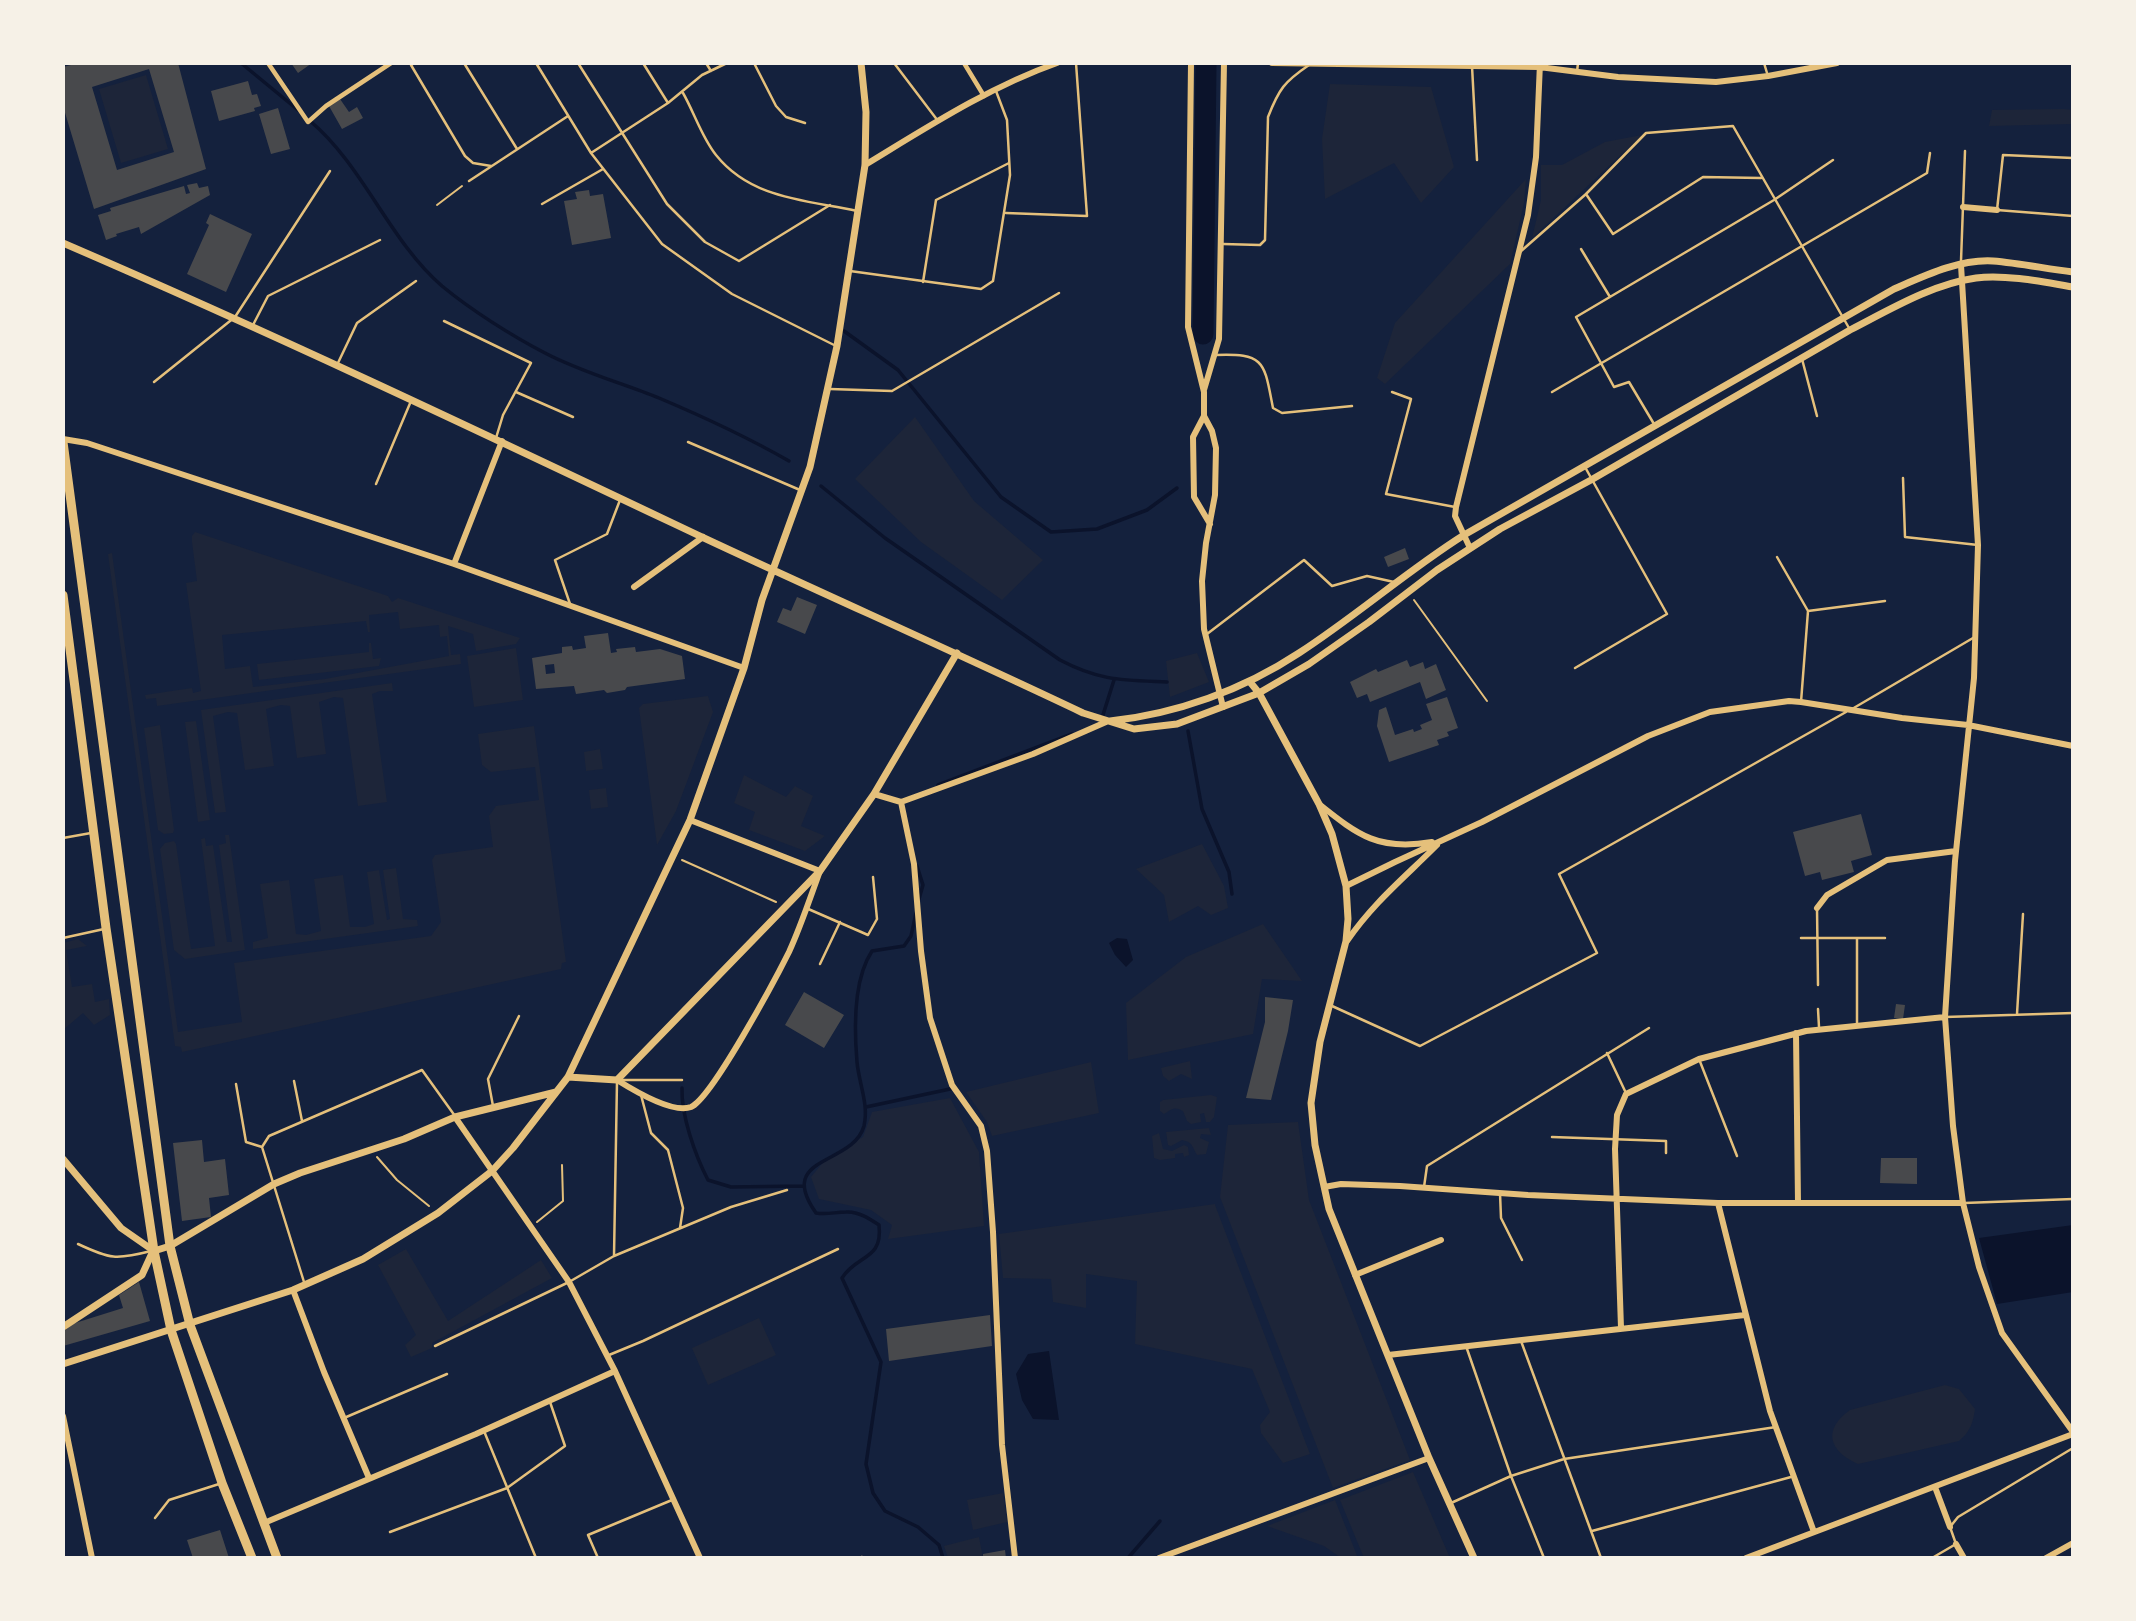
<!DOCTYPE html>
<html>
<head>
<meta charset="utf-8">
<style>
  body { margin:0 }
  #map { position:relative; width:2136px; height:1621px; overflow:hidden; background:#14213d; font-family:"Alegreya Sans",sans-serif }
  canvas { display:block }
  .frame { position:absolute; inset:0; border:65px solid #f6f1e7; pointer-events:none }
</style>
</head>
<body>
<div id="map">
<canvas width="2136" height="1621"></canvas>
<div class="frame"></div>
</div>
<script>
const g = document.querySelector('canvas').getContext('2d');
g.lineJoin = 'round';
function fillPath(path, color) {
  g.fillStyle = color;
  g.fill(path, 'evenodd');
}
function stroke(path, color, width, dash) {
  g.strokeStyle = color;
  g.lineWidth = width;
  g.lineCap = dash ? 'butt' : 'round';
  g.setLineDash(dash || []);
  g.stroke(path);
}
fillPath(new Path2D(`
  M146 75 168 149 121 163 99 89Z
  M1330 84 1431 87 1454 167 1421 203 1394 163 1325 199 1322 139Z
  M2063 109 2073 110V124L1989 126 1992 110Z
  M1642 135 1532 238 1541 200V165H1562L1605 142Z
  M1526 179 1524 203 1510 264 1385 384 1377 378 1395 323Z
  M915 417 974 501 1043 560 1002 600 921 542 855 479Z
  M195 532 388 596 392 602 398 598 520 638 516 644 476 651 473 634 448 626 451 655 460 654 461 664 157 706 156 698 146 699 145 695 192 688 193 693 201 691 186 583 197 581 192 542V536ZM398 612 400 629 439 625 440 637 447 636 449 656 325 679 253 687 250 666 225 669 222 635 366 621 368 632H370L369 615Z
  M112 553 178 1032 242 1022 234 963 431 936 441 922 432 860 435 855 493 847 489 816 496 806 539 800 535 767 491 772 482 765 478 734 534 726 566 962 562 963 561 969 182 1052 181 1047 175 1046 108 554Z
  M369 643H371L373 659 381 658 379 666 259 680 257 664 369 652Z
  M516 648 523 700 474 707 467 656Z
  M1197 653 1209 682 1170 697 1166 661Z
  M392 683 393 691H380L372 694 387 802 358 806 343 698 334 697 319 702 326 754 297 758 290 706 281 705 266 709 274 766 245 770 237 713 228 712 213 716 226 812 215 813 201 710Z
  M708 696 713 712 676 811 657 845 639 708 643 704Z
  M196 721 210 820 198 822 185 722Z
  M160 725 174 830 173 833 164 834 158 830 144 728Z
  M600 749 603 769 586 771 584 752Z
  M744 775 786 797 795 786 813 796 801 826 825 836 805 851 749 830 755 812 734 803Z
  M606 788 608 807 591 809 589 790Z
  M225 835H229L245 950 185 959 174 950 160 849 165 843 174 841 176 844 191 949 215 946 201 839 205 838 206 846 213 845 227 942H232L219 845 226 843Z
  M1202 844 1224 886 1228 908 1211 915 1198 906 1169 922 1164 895 1136 869Z
  M396 868 403 919 417 920 418 926 253 949V942L268 938 260 884 289 880 296 934 306 935 321 931 314 879 343 875 350 927H365L374 924 367 872 379 870 387 920 390 919 383 870Z
  M1263 924 1302 981 1262 979 1253 1034 1128 1060 1126 1003 1186 957Z
  M78 939 87 946 66 950 72 987 92 984 95 1002 109 999 110 1015 94 1025 83 1013 63 1030V943Z
  M1190 1061 1192 1079 1181 1074 1169 1081 1163 1076 1161 1068Z
  M1091 1062 1099 1113 992 1136 987 1122 966 1092Z
  M1211 1095 1217 1097 1214 1117 1210 1122H1206L1204 1113 1200 1114 1201 1122 1191 1124 1187 1121 1183 1111C1174 1106 1172 1109 1164 1114L1160 1111V1102L1163 1100Z
  M950 1098 979 1152 984 1226 888 1239 892 1225 871 1210 819 1199 811 1177 825 1160 863 1137 872 1112Z
  M1298 1122 1309 1200 1410 1460 1333 1488 1220 1197 1228 1125Z
  M1209 1128 1211 1135 1201 1134 1200 1138 1209 1142 1206 1154 1197 1155C1192 1147 1193 1142 1182 1140L1171 1146 1168 1145 1166 1132Z
  M1159 1133 1163 1149 1172 1151 1184 1145 1188 1147 1189 1155 1184 1157 1183 1153 1175 1154V1158L1160 1160 1154 1158 1152 1136Z
  M1215 1204V1205L1310 1454 1283 1463 1261 1433 1260 1425 1270 1412 1252 1369 1135 1344 1137 1281 1086 1274V1308L1053 1302 1051 1279 1003 1278 999 1234Z
  M406 1249 448 1321 541 1260 552 1278 432 1343V1348L411 1357 405 1345 416 1335 378 1265Z
  M759 1318 776 1355 708 1385 692 1348Z
  M1945 1385 1959 1389 1975 1409C1973 1423 1970 1432 1959 1441L1858 1464C1829 1451 1822 1430 1850 1410Z
  M1413 1472 1450 1558H1364L1340 1500Z
  M1003 1493 1007 1522 973 1530 967 1500Z
  M1335 1500 1358 1558H1341L1324 1546 1267 1526Z
  M979 1537 983 1558H948L944 1546Z`), '#1d2539');
fillPath(new Path2D(`
  M1117 938 1127 939 1133 960 1126 967 1115 955 1109 943Z
  M2073 1225V1292L1997 1304 1979 1238Z
  M1049 1351 1059 1420 1033 1419 1022 1400 1016 1374 1028 1354Z`), '#0b132b');
stroke(new Path2D(`
  M241 63 298 110
  M309 120C364 166 388 239 442 286 471 310 512 336 545 353 581 372 622 383 659 398 704 417 747 437 789 461
  M844 331 898 370 1001 497 1051 532 1097 529 1147 510 1177 488
  M821 486 885 538 1060 660C1100 681 1122 680 1167 682
  M1102 718 1114 680
  M1188 731 1202 809 1229 872 1232 894
  M938 785 1072 734
  M917 866 923 885 919 899
  M916 913 911 936 904 946 872 951C853 980 854 1027 857 1062 859 1084 869 1104 864 1126 853 1166 775 1155 816 1213 827 1215 835 1212 846 1212 858 1211 870 1219 879 1225 883 1261 857 1254 842 1278L881 1362 866 1464 873 1493 885 1511 918 1527 939 1545 943 1558
  M682 1088C681 1115 695 1155 708 1180L731 1187 804 1186
  M866 1107 950 1089
  M1128 1558 1160 1521`), '#0b132b', 3.5);
stroke(new Path2D(`
  M1203 334 1206 63`), '#0b132b', 21);
fillPath(new Path2D(`
  M79 63H178L206 169 94 209 63 106V67ZM149 69 174 152 117 170 92 87Z
  M291 63H312L298 73Z
  M248 81 252 95 257 94 261 106 254 108 255 111 219 121 211 91Z
  M340 99 349 112 357 107 363 118 342 129 329 106Z
  M278 108 290 149 271 154 259 114Z
  M197 183 199 188 208 186 210 195 141 234 139 227 116 234 117 236 106 240 98 215 111 211 110 208 184 186 186 194 190 193 187 185Z
  M589 190 590 196 603 194 611 238 572 245 564 201 577 199 575 192Z
  M210 214 252 234 226 292 187 274 209 225 206 223Z
  M1405 548 1409 559 1388 567 1384 557Z
  M797 597 817 605 805 634 777 622 783 608 791 611Z
  M608 633 611 653 617 652 616 649 635 647 636 652 660 649 682 656 685 679 627 687 625 690 607 693 604 690 576 694 574 686 536 689 532 658 562 653V647L572 646 573 650 586 648 584 636ZM554 664 555 673 546 674 545 665Z
  M1407 660 1410 667 1423 662 1425 669 1436 664 1446 690 1426 699 1420 682 1370 702 1367 694 1357 698 1350 682 1376 669 1378 672Z
  M1447 697 1458 728 1447 732 1449 736 1437 740 1439 745 1389 762 1377 726 1379 710 1386 707 1395 735 1413 729 1414 732 1422 729 1420 725 1432 720 1426 704Z
  M1861 814 1872 855 1851 861 1854 872 1822 880 1820 872 1805 876 1793 832Z
  M804 992 844 1015 824 1048 785 1025Z
  M1265 997 1293 1000 1288 1031 1271 1100 1246 1098 1265 1022Z
  M1896 1004 1905 1005 1903 1019 1894 1018Z
  M202 1140 204 1162 225 1159 229 1195 209 1198 211 1217 182 1221 173 1143Z
  M1881 1158H1917V1184L1880 1183Z
  M139 1282 150 1321 63 1346V1332L72 1324 123 1308 119 1295Z
  M990 1315 992 1346 889 1361 886 1329Z
  M220 1530 229 1558H193L187 1540Z
  M1005 1550 1006 1558H983V1554Z`), '#48494c');
stroke(new Path2D(`
  M437 205 462 186
  M1414 600 1487 701
  M682 860 776 902
  M377 1157 397 1180 429 1206
  M537 1222 563 1201 562 1165`), '#e5c07b', 2);
stroke(new Path2D(`
  M415 63 411 65 465 156 473 163 491 166
  M464 63 517 149
  M536 63 591 153 662 244 732 294 836 346
  M578 63 667 204 705 242 739 261 830 205
  M643 63 668 103
  M706 63 711 71
  M754 63 776 106 786 117 805 123
  M894 63 938 121
  M1764 63 1767 73
  M1472 66 1477 160
  M1577 72 1578 63
  M683 93C694 112 702 138 716 155 751 199 806 200 857 211
  M591 153 668 103 702 75 727 63
  M2073 158 2003 155 1997 210 2073 216
  M469 181 568 116
  M1586 194 1646 133 1733 126 1849 328
  M542 204 603 169
  M1006 213 1087 216 1076 63
  M1223 244 1260 245 1265 240 1268 117C1279 89 1284 82 1309 65
  M1581 249 1610 297
  M1520 252 1586 194 1613 234 1703 177 1761 178
  M1961 261 1965 151
  M850 271 981 289 993 281 1010 175 1007 120 996 91
  M923 282 936 200 1009 163
  M444 321 531 363 503 415 496 438
  M253 325 268 296 380 240
  M1216 355C1266 353 1264 363 1273 408L1282 413 1352 406
  M1802 359 1817 416
  M337 365 357 323 416 281
  M154 382 235 317 330 171
  M830 389 892 391 1059 293
  M516 392 573 417
  M1392 392 1411 399 1386 494 1455 507
  M1552 392 1927 173 1930 153
  M1654 424 1629 382 1614 387 1576 317 1774 200 1833 160
  M688 442 800 490
  M1903 478 1905 537 1978 545
  M376 484 411 401
  M1777 557 1808 611 1801 702
  M570 604 555 560 607 534 620 500
  M1808 611 1885 601
  M1207 634 1304 560 1332 586 1367 576 1394 582
  M1575 668 1667 614 1585 467
  M1852 709 1973 638
  M63 838 91 833
  M806 908 868 935 877 919 873 877
  M1817 908 1818 985
  M63 938 104 929
  M1801 938H1885
  M1857 938V1026
  M820 964 840 922
  M1332 1006 1420 1046 1597 953 1559 874 1846 712
  M1818 1009 1819 1027
  M2017 1014 2023 914
  M1945 1017 2073 1013
  M1607 1053 1625 1091
  M1699 1059 1737 1156
  M622 1080H682
  M294 1081 302 1121
  M236 1084 246 1142 262 1147
  M641 1095 651 1133 668 1150 683 1208 680 1228
  M493 1106 488 1079 519 1016
  M1552 1137 1666 1141V1153
  M1424 1187 1427 1166 1649 1028
  M1500 1193 1501 1218 1522 1260
  M1964 1203 2073 1199
  M78 1244C110 1259 116 1260 151 1251
  M614 1256 617 1081
  M304 1282 262 1147 269 1136 422 1070 455 1116
  M1521 1341 1601 1558
  M435 1346 569 1282 614 1256 731 1207 787 1190
  M1466 1346 1511 1476 1544 1558
  M609 1355 643 1341 838 1249
  M344 1418 447 1374
  M484 1431 536 1558
  M1451 1503 1511 1476 1564 1459 1776 1427
  M155 1518 169 1500 219 1484
  M1592 1531 1791 1477
  M390 1532 507 1488 565 1446 550 1402
  M598 1558 588 1535 672 1500
  M859 1558 862 1557
  M1932 1558 1956 1544 1950 1527 1958 1517 2073 1448`), '#e5c07b', 2.5);
stroke(new Path2D(`
  M268 63 308 122 326 106 391 63
  M964 63 984 96`), '#e5c07b', 4.5);
stroke(new Path2D(`
  M1191 63 1188 327 1204 392V416L1212 431 1216 448 1215 495 1206 543 1202 581 1204 629 1223 707
  M1272 63 1539 67 1618 77 1716 82 1768 76 1837 63
  M865 165C926 128 989 87 1057 63
  M1963 207 1997 210
  M1961 265 1978 545 1974 678 1955 861 1945 1017 1953 1126 1963 1203 1979 1267 2002 1333 2073 1432
  M1204 390 1219 339 1224 63
  M1204 416 1193 437 1194 497 1210 524
  M63 439 87 443 454 564 744 668
  M1470 548 1455 516 1456 507 1528 215 1536 157 1540 63
  M454 564 502 441
  M634 587 703 537
  M874 794 901 802
  M901 802 914 864 921 951 930 1018 952 1085 981 1126 987 1151 993 1232 1002 1445 1015 1558
  M901 802 1033 754 1106 722
  M1319 804C1359 836 1379 851 1432 842
  M1346 886 1395 862 1482 822 1648 736 1710 712 1789 701 1801 702 1902 718 1968 725 2073 746
  M1817 908 1827 895 1887 860 1956 851
  M1347 941C1374 902 1404 878 1437 845
  M1796 1033 1798 1203
  M617 1080C633 1090 673 1114 691 1107 712 1098 776 978 789 952 801 926 810 898 820 871L690 820
  M455 1117 569 1282 615 1371 700 1558
  M1324 1187 1341 1184 1400 1186 1528 1195 1718 1203H1963
  M1718 1203 1770 1411 1814 1532
  M1355 1275 1441 1240
  M293 1290 324 1372 369 1478
  M1621 1328 1615 1149 1617 1115 1626 1094 1699 1059 1806 1031 1945 1017
  M1388 1355 1745 1315
  M63 1416 92 1558
  M1935 1487 1950 1527
  M264 1523 476 1434 615 1371
  M1956 1544 1964 1558
  M1159 1558 1429 1458
  M1746 1558 2073 1434
  M2046 1558 2073 1543`), '#e5c07b', 6);
stroke(new Path2D(`
  M63 243C279 336 491 437 704 538 830 597 957 653 1083 713L1134 729 1177 724 1259 693 1309 664 1369 622 1437 570 1500 529 1591 480 1850 330C1889 310 1932 284 1976 278 2004 274 2044 282 2073 287
  M1250 682 1259 693 1319 804 1332 834 1346 886 1348 919 1346 941 1320 1042 1311 1103 1315 1145 1329 1209 1429 1458 1474 1558
  M1110 721C1176 714 1243 690 1299 653 1356 616 1407 571 1464 535L1894 289C1924 276 1959 259 1993 261 2019 263 2047 269 2073 272
  M568 1077 617 1080 820 871 874 794 957 653
  M63 1159 121 1228 154 1251
  M154 1251 170 1246 274 1184 300 1173 404 1139 455 1117 556 1092
  M63 1327 142 1275 153 1251
  M63 1364 293 1290 363 1259 438 1213 492 1171 513 1148 568 1077 690 820 744 668 762 600 810 467 837 346 865 165 866 112 861 63`), '#e5c07b', 7);
stroke(new Path2D(`
  M63 442 170 1246 190 1325 277 1558
  M63 595 106 928 154 1251 171 1330 222 1483 252 1558`), '#e5c07b', 9);
</script>
</body>
</html>
